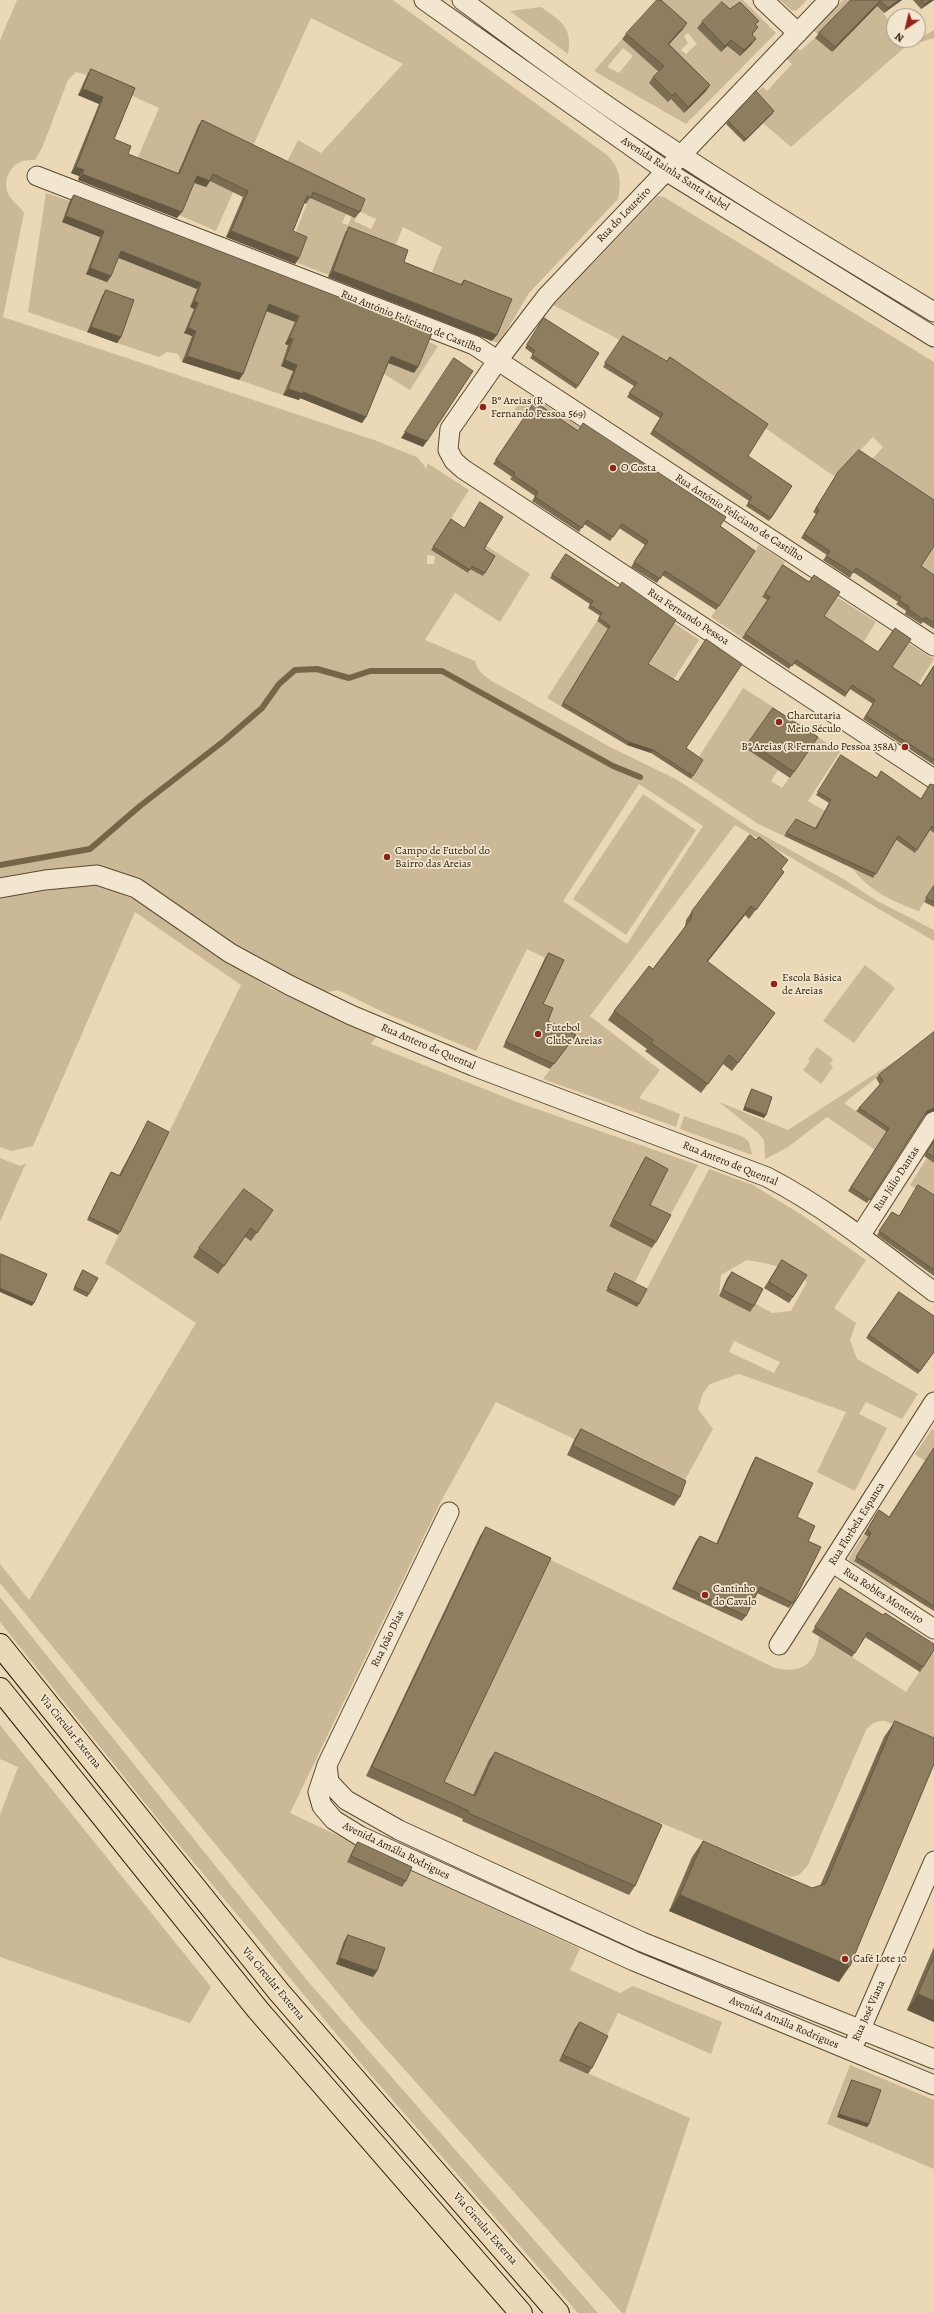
<!DOCTYPE html>
<html>
<head>
<meta charset="utf-8">
<style>
  body { margin:0 }
  #map { position:relative; width:934px; height:2313px; overflow:hidden; background:#ebd8b6; font-family:Alegreya,serif }
  canvas { display:block }
  .north { position:absolute; left:886px; top:8px; width:40px; height:40px; box-sizing:border-box; background:#f2e6d0; border:1px solid #a2947d; border-radius:50%; rotate:215deg; font-size:11px; font-weight:700; line-height:16px; text-align:center; color:#2b1a01 }
  .north::after { content:''; display:block; margin:auto; width:14px; height:18px; background:#8f2418; clip-path:polygon(50% 0,100% 100%,50% 72%,0 100%) }
</style>
</head>
<body>
<div id="map">
<canvas width="934" height="2313"></canvas>
<div class="north">N</div>
</div>
<script>
const g = document.querySelector('canvas').getContext('2d');
g.lineJoin = 'round';
function fillPath(path, color) {
  g.fillStyle = color;
  g.fill(path, 'evenodd');
}
function stroke(path, color, width, dash) {
  g.strokeStyle = color;
  g.lineWidth = width;
  g.lineCap = dash ? 'butt' : 'round';
  g.setLineDash(dash || []);
  g.stroke(path);
}
function write(font, color, halo, rows, align = 'center') {
  g.font = font + ' Alegreya,serif';
  g.lineWidth = 3.5;
  g.setLineDash([]);
  g.textBaseline = 'middle';
  g.strokeStyle = halo;
  g.fillStyle = color;
  for (const [text, x, y, turn = 0] of rows) {
    g.save();
    g.translate(x, y);
    g.rotate((+turn || 0) * Math.PI / 180);
    g.textAlign = isNaN(turn) ? turn : align;
    if (halo) g.strokeText(text, 0, 0);
    g.fillText(text, 0, 0);
    g.restore();
  }
}
fillPath(new Path2D(`
  M17 0H393L607 155C620 168 622 181 618 199L529 293 499 343 492 341 507 305 417 310 442 247 403 227 388 263 345 233 329 275 295 262 293 239 309 198 346 214 342 223 348 225 357 204 285 168 233 192 216 231 179 215 135 164 159 108 87 75 76 72 68 80 42 148 35 160C31 160 26 160 23 161 9 165 1 184 10 197 14 203 20 206 24 213L3 317 374 440 417 457 427 469V463L469 490 431 550 467 573 485 545 530 574 500 622 455 593 425 640 475 661C477 670 482 674 490 680L612 748 676 779 750 828 845 880 877 901 934 930V941L735 825 590 1016 660 1070 639 1098 680 1114 676 1127 543 1079 572 1040 545 1026 539 1009 560 965 527 949 476 1051 385 1013 338 990 327 992 301 981 252 956 214 932 159 892 129 876 0 882V40ZM311 18 403 64 321 153 298 140 286 164 252 148ZM359 211 376 219 371 229 354 221ZM427 555 435 556 434 564H427ZM639 784 703 826 627 944 563 901Z
  M658 0H743L776 33 686 124 594 71 622 39 646 60ZM726 15 736 52 735 53 727 46 722 51ZM688 33 697 44 686 54 681 50 688 43 684 36ZM623 48 633 56 619 73 607 67ZM673 59 684 113 671 99Z
  M780 0H807L796 11 791 10Z
  M843 0H853L819 35 813 30Z
  M870 0C883 12 894 22 894 40H901L906 47 934 30V38L905 47 791 147 763 123 772 113 753 94 743 104 754 89 757 92 763 87 767 91 792 64 786 58 796 46 800 51 815 38 832 52Z
  M541 7C561 21 573 27 568 54L510 11Z
  M46 193 70 201 62 222 100 237 86 274 118 252 201 279 190 307 194 309 185 334 192 336 182 362 178 354 167 352 159 357 117 343 102 296 87 332 28 312Z
  M658 196 664 197 934 362V507L869 463 883 447 873 437 835 477 668 360 622 338 620 340 553 305Z
  M264 310 297 323 286 344 288 345 281 366 293 371 283 395 239 380Z
  M427 341 438 346 410 390 371 366Z
  M531 396 580 427 564 452 533 407 524 419 513 412 521 401Z
  M759 545 785 562 762 597 788 614 756 616 742 638 711 617Z
  M934 546V589L918 570Z
  M837 597 876 622 861 646 821 620Z
  M597 621 608 629 587 682 569 711 547 698Z
  M674 623 699 640 672 682 614 717Z
  M908 643 934 659 913 692 890 670Z
  M743 688 773 707 745 748 778 770 771 781 782 788 818 737 840 752 808 801 825 811 813 832 793 822 784 836 758 824 691 779 701 763 697 760Z
  M643 794 696 830 626 935 573 899Z
  M872 825 915 853 930 830 934 833V885L919 911C894 902 869 891 853 869L873 878Z
  M93 885 113 890 138 901 197 943 272 989 377 1036 371 1044 522 1104 698 1165 667 1221 646 1210 642 1163 609 1225 652 1248 633 1286 645 1292 709 1169 753 1185 802 1215 866 1260 834 1308 856 1323 850 1340 857 1359 918 1394 902 1419 866 1402 859 1414 887 1428 855 1491 817 1472 846 1412 739 1374 710 1384 703 1393 698 1409 713 1429 680 1489 496 1402 439 1505 290 1813 580 1949 570 1970 620 1993 633 1986 722 2022 711 2054 618 2013 604 2042 560 2061 690 2118 625 2313H622L362 2022 0 1583V1564L29 1600 196 1323 105 1263 241 985 135 912 33 1146 12 1151 0 1147V897L34 890ZM747 1260C772 1264 786 1267 807 1282L791 1311 772 1313 754 1303 719 1296 721 1275ZM734 1341 780 1362 774 1373 729 1352Z
  M865 965 895 988 854 1043 823 1021Z
  M817 1047 833 1059 830 1064 833 1067 821 1084 803 1070 810 1061 808 1059Z
  M912 1050 844 1103 887 1132 875 1150 827 1117 788 1147 765 1159 764 1140 758 1133 719 1102 788 1130Z
  M684 1116 744 1137 749 1142 752 1155 680 1129Z
  M0 1158 20 1166 26 1163 0 1222Z
  M927 1158 934 1163V1201L910 1185Z
  M932 1429 934 1430V1447L930 1454 934 1457V1467L915 1454Z
  M864 1534 869 1537 854 1561 895 1587 893 1589 850 1561 849 1558Z
  M549 1559 775 1668C802 1674 816 1664 819 1636L906 1692 932 1652 934 1653V1741L885 1721C876 1721 872 1723 866 1730L808 1865 799 1875 791 1877 661 1823 656 1834 471 1800 441 1786Z
  M0 1597 306 1979 598 2313H578L363 2066 161 1823 0 1622Z
  M0 1725 211 1987 190 2023 0 1957V1815L18 1767 0 1759Z
  M850 2065 934 2100V2169L827 2124Z`), '#cab897');
stroke(new Path2D(`
  M0 865 90 849 140 806 225 740 262 708 279 684 295 670 317 669 349 678 370 671H442L613 766 640 777`), '#776548', 6);
const minor = new Path2D(`
  M424 0 666 171 934 337
  M462 0C519 42 575 85 634 124 732 190 833 251 934 312
  M763 0 798 33
  M829 0 547 296 498 360 450 429 448 450 454 461 463 469 934 779
  M37 176 474 345 934 646
  M0 888 45 880 97 875 136 888 230 953 289 985 351 1015 473 1066 767 1177C827 1208 880 1251 934 1292
  M860 1236 934 1121
  M449 1512 327 1765 318 1792 322 1806 334 1820 360 1836 634 1961 934 2085
  M833 1563 934 1629
  M779 1645 934 1402
  M327 1765 329 1782 346 1800 399 1830 642 1942 934 2059
  M856 2040 934 1861`);
const primary = new Path2D(`
  M0 1645 279 1992 558 2313
  M0 1689 258 2010 521 2313`);
stroke(minor, '#5b4a2e', 21);
stroke(primary, '#2b1a01', 24);
stroke(minor, '#f2e6d0', 19);
stroke(primary, '#ebd8b6', 22);
fillPath(new Path2D(`
  M851 0H902L884 13 877 6 832 52 815 38 819 33Z
  M913 0H934L921 9Z
  M730 9 756 25 758 27 752 35V44L740 56 727 46 721 52 697 28 702 22Z
  M683 29 669 44 710 85 706 91 684 113 671 99 668 102 649 83 653 77 659 72 622 39 626 34Z
  M91 69 135 88 114 139 128 154 178 173 198 126 202 120 360 212 355 218 310 198 306 204 304 203 293 231 299 258 295 264 226 237 243 197 210 181 206 187 194 183 177 218 78 180 79 176 71 173 99 104 78 95 87 75Z
  M774 111 772 114 744 142 726 124 728 121Z
  M74 195 414 373 388 363 366 417 362 423 300 398 299 400 283 395 293 371 281 366 288 345 285 344 295 322 266 311 243 374 239 380 182 362 192 336 184 333 194 309 190 307 197 289 118 257 111 276 107 282 86 274 100 237 62 222 70 200Z
  M349 227 404 262 460 285 464 280 492 341 328 277 345 233Z
  M106 290 121 337 117 343 87 332 102 296Z
  M544 318 599 353 576 389 530 358 533 354 525 348Z
  M623 336 748 456 792 486 769 521 746 506 749 501 650 434 660 418 627 397 634 386 603 367Z
  M535 402 720 526 755 551 716 610 662 575 657 583 631 567 645 545 619 528 610 541 584 524 579 532 532 501 535 496 510 479 512 477 493 464Z
  M835 477 921 566 934 575V629L923 622 921 624 905 614 906 611 896 604 898 602 853 572 850 578 823 560 827 555 801 538 816 514 813 512Z
  M451 519 484 549 495 556 483 576 470 569 468 573 431 550Z
  M566 554 648 664 686 748 693 776 691 779 651 753 627 745 561 706 608 629 597 621 600 616 588 608 590 604 550 578Z
  M783 565 809 582 824 616 892 667 921 685 934 665V765L863 719 873 704 850 689 845 697 793 663 789 669 742 638 767 600 762 597Z
  M773 708 818 737 790 778 745 748Z
  M839 759 921 799 934 785V833L930 830 915 853 896 840 873 878 784 836 796 819 815 828 829 803 816 795Z
  M781 870 784 872 749 919 745 915 707 962 769 1022 732 1071 723 1064 701 1093 645 1051 647 1049 608 1020 614 1011 653 969 685 927 686 920 692 911Z
  M934 885V907L924 902Z
  M549 953 543 1004 548 1021 576 1035 550 1069 503 1047 545 958Z
  M934 1032V1111L925 1115 867 1203 848 1191 887 1132 856 1111 859 1108 880 1085 876 1078 879 1075Z
  M752 1089 764 1118 743 1110 750 1092Z
  M148 1121 120 1232 118 1235 87 1220 109 1175 111 1172 119 1175Z
  M934 1140V1163L924 1156Z
  M646 1157 650 1205 656 1242 652 1248 609 1226 642 1163Z
  M934 1195V1276L877 1235 892 1212 898 1216Z
  M273 1210 251 1241 245 1237 218 1274 193 1257 199 1248Z
  M782 1260 793 1297 789 1303 764 1288Z
  M83 1270 89 1294 87 1297 73 1290 81 1273Z
  M732 1272 754 1306 750 1312 719 1296 727 1278Z
  M615 1273 639 1304 637 1307 606 1291Z
  M899 1292 934 1352 918 1374 866 1338Z
  M581 1429 680 1497 674 1506 567 1455 575 1438Z
  M934 1448V1611L854 1561 869 1537 864 1534 879 1510 889 1517Z
  M756 1457 797 1517 808 1541 793 1603 789 1608 757 1593 746 1616 742 1621 672 1589 696 1541 700 1536 716 1544 752 1463Z
  M486 1527 444 1782 473 1795 489 1760 495 1752 635 1886 629 1895 462 1821 463 1819 366 1776 480 1536Z
  M837 1592 883 1615 934 1650 920 1672 865 1637 852 1657 812 1632Z
  M895 1721 839 1982 669 1911 692 1857 703 1841 812 1888 820 1886 884 1737Z
  M358 1842 406 1881 402 1887 347 1862 354 1848Z
  M348 1935 377 1971 373 1977 336 1964 344 1941Z
  M934 1947V2022L907 2010Z
  M580 2022 592 2068 588 2074 559 2061 575 2028Z
  M852 2080 869 2124 867 2127 837 2117 850 2083Z`), '#7b6c52');
fillPath(new Path2D(`
  M899 0H902L884 13 888 8Z
  M930 0H934L921 9 925 4Z
  M880 1 877 6 832 52 835 47Z
  M687 23 683 29 664 50 668 44Z
  M756 39 752 44 740 56 744 50Z
  M731 40 727 46 721 52 725 46Z
  M710 85 706 91 684 113 688 107Z
  M83 89 103 97 99 104 78 95Z
  M774 111 772 114 744 142 746 139Z
  M76 167 84 170 79 176 71 173Z
  M82 174 182 212 177 218 78 180Z
  M197 176 210 181 206 187 193 182Z
  M66 216 104 231 100 237 62 222Z
  M231 231 299 258 295 264 226 237Z
  M121 251 201 283 197 289 116 257Z
  M90 268 111 276 107 282 86 274Z
  M333 271 497 335 492 341 328 277Z
  M194 301 198 303 194 309 190 307Z
  M269 304 299 316 295 322 264 310Z
  M91 327 121 337 117 343 87 332Z
  M188 328 196 331 192 336 184 333Z
  M289 338 293 339 288 345 285 344Z
  M187 356 243 374 239 380 182 362Z
  M391 356 418 367 414 373 387 362Z
  M285 360 297 365 293 371 281 366Z
  M288 389 303 392 366 417 362 423 300 398 299 400 283 395Z
  M405 432 427 441 423 447 401 438Z
  M629 742 653 750 651 753 627 745Z
  M751 906 745 915 701 970 707 961Z
  M745 1107 766 1115 764 1118 743 1110Z
  M934 1108V1111L925 1115 927 1111Z
  M0 1288 34 1303 32 1306 0 1292Z
  M680 1895 850 1966 839 1982 669 1911Z
  M340 1958 377 1971 373 1977 336 1964Z
  M918 1994 934 2001V2022L907 2010Z
  M839 2114 869 2124 867 2127 837 2117Z`), '#645842');
const building = new Path2D(`
  M657 0H661L687 23 668 44 710 85 688 107 675 93 672 96 653 77 664 66 626 34Z
  M851 0H899L888 8 880 1 835 47 819 33Z
  M921 0H930L925 4Z
  M722 2 730 9 740 2 759 21 755 24 758 27 752 34 756 39 744 50 731 40 725 46 702 22Z
  M91 69 135 88 114 139 131 146 128 154 179 174 202 120 365 199 360 212 313 192 311 198 307 196 293 231 307 237 299 258 231 231 248 191 213 174 210 181 197 176 182 212 82 174 84 170 76 167 103 97 83 89Z
  M756 91 774 111 746 139 728 121Z
  M74 195 432 333 418 367 391 356 366 417 303 392V394L288 389 297 365 285 360 293 339 289 338 299 316 269 304 243 374 187 356 196 331 188 328 198 303 194 301 201 283 121 251 111 276 90 268 104 231 66 216Z
  M349 227 408 250 404 262 462 285 464 280 512 299 497 335 333 271Z
  M106 290 134 300 121 337 91 327Z
  M544 318 599 353 578 386 532 355 535 351 527 345Z
  M623 336 667 361 670 357 768 424 748 456 792 486 771 518 748 503 752 497 653 430 663 414 629 393 637 383 605 363Z
  M454 358 473 371 427 441 405 432Z
  M535 402 578 431 583 423 726 517 720 526 755 551 719 606 665 571 660 579 634 562 648 541 622 524 613 537 587 520 582 528 535 497 538 492 513 475 515 473 496 460Z
  M859 450 934 500V546L921 566 934 575V623L925 617 924 620 908 609 909 607 899 600 901 597 856 568 853 573 826 556 830 551 804 534 819 510 816 508 838 472Z
  M480 502 503 517 484 549 495 556 485 573 472 566 470 570 433 547 451 519 464 528Z
  M566 554 618 588 622 582 676 620 648 664 678 682 706 639 742 664 686 748 703 760 693 776 653 750 629 742 563 703 610 626 599 618 602 613 590 605 593 601 552 575Z
  M783 565 809 582 814 575 840 592 824 616 878 652 895 628 911 639 892 667 921 686 934 666V760L866 716 875 700 852 685 847 693 796 660 792 666 745 634 770 597 765 594Z
  M773 708 818 737 794 772 749 742Z
  M841 755 877 778 881 771 921 799 930 784 934 785V828L932 826 917 850 898 836 876 874 786 833 796 819 816 829 831 800 818 792Z
  M750 835 756 840 759 837 788 860 781 869 784 872 756 910 751 906 707 961 775 1013 738 1063 729 1055 708 1084 651 1043 653 1040 614 1011 649 966 653 969 691 919 692 911Z
  M934 886V902L926 898Z
  M549 953 564 960 543 1004 553 1008 548 1021 576 1035 554 1064 506 1042Z
  M934 1032V1108L927 1111 870 1200 851 1187 889 1128 859 1108 883 1081 879 1075Z
  M752 1089 772 1097 766 1115 745 1107Z
  M148 1121 169 1132 120 1232 89 1217 111 1172 120 1176Z
  M934 1141V1157L927 1153Z
  M646 1157 668 1169 650 1205 671 1215 656 1242 613 1220Z
  M918 1185 934 1195V1270L879 1231 892 1212 899 1216Z
  M244 1189 273 1210 257 1233 251 1228 224 1266 199 1248Z
  M1 1254 47 1274 34 1303 0 1288V1255Z
  M782 1260 807 1275 793 1297 769 1282Z
  M83 1270 98 1278 89 1294 75 1287Z
  M732 1272 763 1289 754 1306 723 1290Z
  M615 1273 647 1289 639 1304 608 1288Z
  M899 1292 934 1316V1352L920 1371 869 1335Z
  M581 1429 686 1481 680 1497 573 1446Z
  M934 1448V1606L856 1557 871 1533 867 1530 879 1510 889 1517Z
  M756 1457 813 1483 797 1517 815 1526 808 1541 821 1547 793 1603 760 1587 746 1616 676 1583 700 1536 717 1544Z
  M486 1527 551 1558 444 1782 475 1796 495 1752 662 1825 635 1886 468 1813 469 1811 372 1767Z
  M840 1588 883 1615 885 1613 934 1644V1650L923 1667 868 1632 855 1653 815 1627Z
  M895 1721 934 1738V1764L850 1966 680 1895 703 1841 812 1888 825 1884Z
  M358 1842 412 1867 406 1881 351 1856Z
  M348 1935 385 1948 377 1971 340 1958Z
  M934 1957V2001L918 1994Z
  M580 2022 608 2036 592 2068 563 2055Z
  M852 2080 881 2090 869 2124 839 2114Z`);
fillPath(building, '#8f7d5f');
stroke(building, '#645842', 1);
for (const [x, y, r, color] of [
  [483,407,4,"#8f2418"],
  [613,468,4,"#8f2418"],
  [779,722,4,"#8f2418"],
  [905,747,4,"#8f2418"],
  [387,857,4,"#8f2418"],
  [774,984,4,"#8f2418"],
  [538,1034,4,"#8f2418"],
  [705,1595,4,"#8f2418"],
  [845,1959,4,"#8f2418"]
]) {
  const dot = new Path2D();
  dot.arc(x, y, r, 0, 2 * Math.PI);
  g.fillStyle = color;
  g.fill(dot);
  stroke(dot, '#f2e6d0', 1.5);
}
write('11px', '#2b1a01', '#f2e6d0', [
  ["Avenida Rainha Santa Isabel",675,174,33],
  ["Rua do Loureiro",624,215,-46],
  ["Rua António Feliciano de Castilho",411,322,22],
  ["Rua António Feliciano de Castilho",739,518,33],
  ["Rua Fernando Pessoa",688,617,33],
  ["Rua Antero de Quental",428,1047,23],
  ["Rua Antero de Quental",730,1164,22],
  ["Rua Júlio Dantas",897,1179,-57],
  ["Rua Florbela Espanca",857,1524,-58],
  ["Rua Robles Monteiro",883,1596,33],
  ["Rua João Dias",388,1639,-64],
  ["Via Circular Externa",70,1732,51],
  ["Avenida Amália Rodrigues",396,1851,26],
  ["Via Circular Externa",273,1984,50],
  ["Rua José Viana",869,2011,-66],
  ["Avenida Amália Rodrigues",784,2023,23],
  ["Via Circular Externa",485,2229,49]
]);
write('11px', '#2b1a01', '#f2e6d0', [
  ["Bº Areias (R",491,401],
  ["Fernando Pessoa 569)",491,414],
  ["O Costa",621,468],
  ["Charcutaria",787,716],
  ["Meio Século",787,729],
  ["Bº Areias (R Fernando Pessoa 358A)",897,747,"right"],
  ["Campo de Futebol do",395,851],
  ["Bairro das Areias",395,864],
  ["Escola Básica",782,978],
  ["de Areias",782,991],
  ["Futebol",546,1028],
  ["Clube Areias",546,1041],
  ["Cantinho",713,1589],
  ["do Cavalo",713,1602],
  ["Café Lote 10",853,1959]
], 'left');
</script>
</body>
</html>
